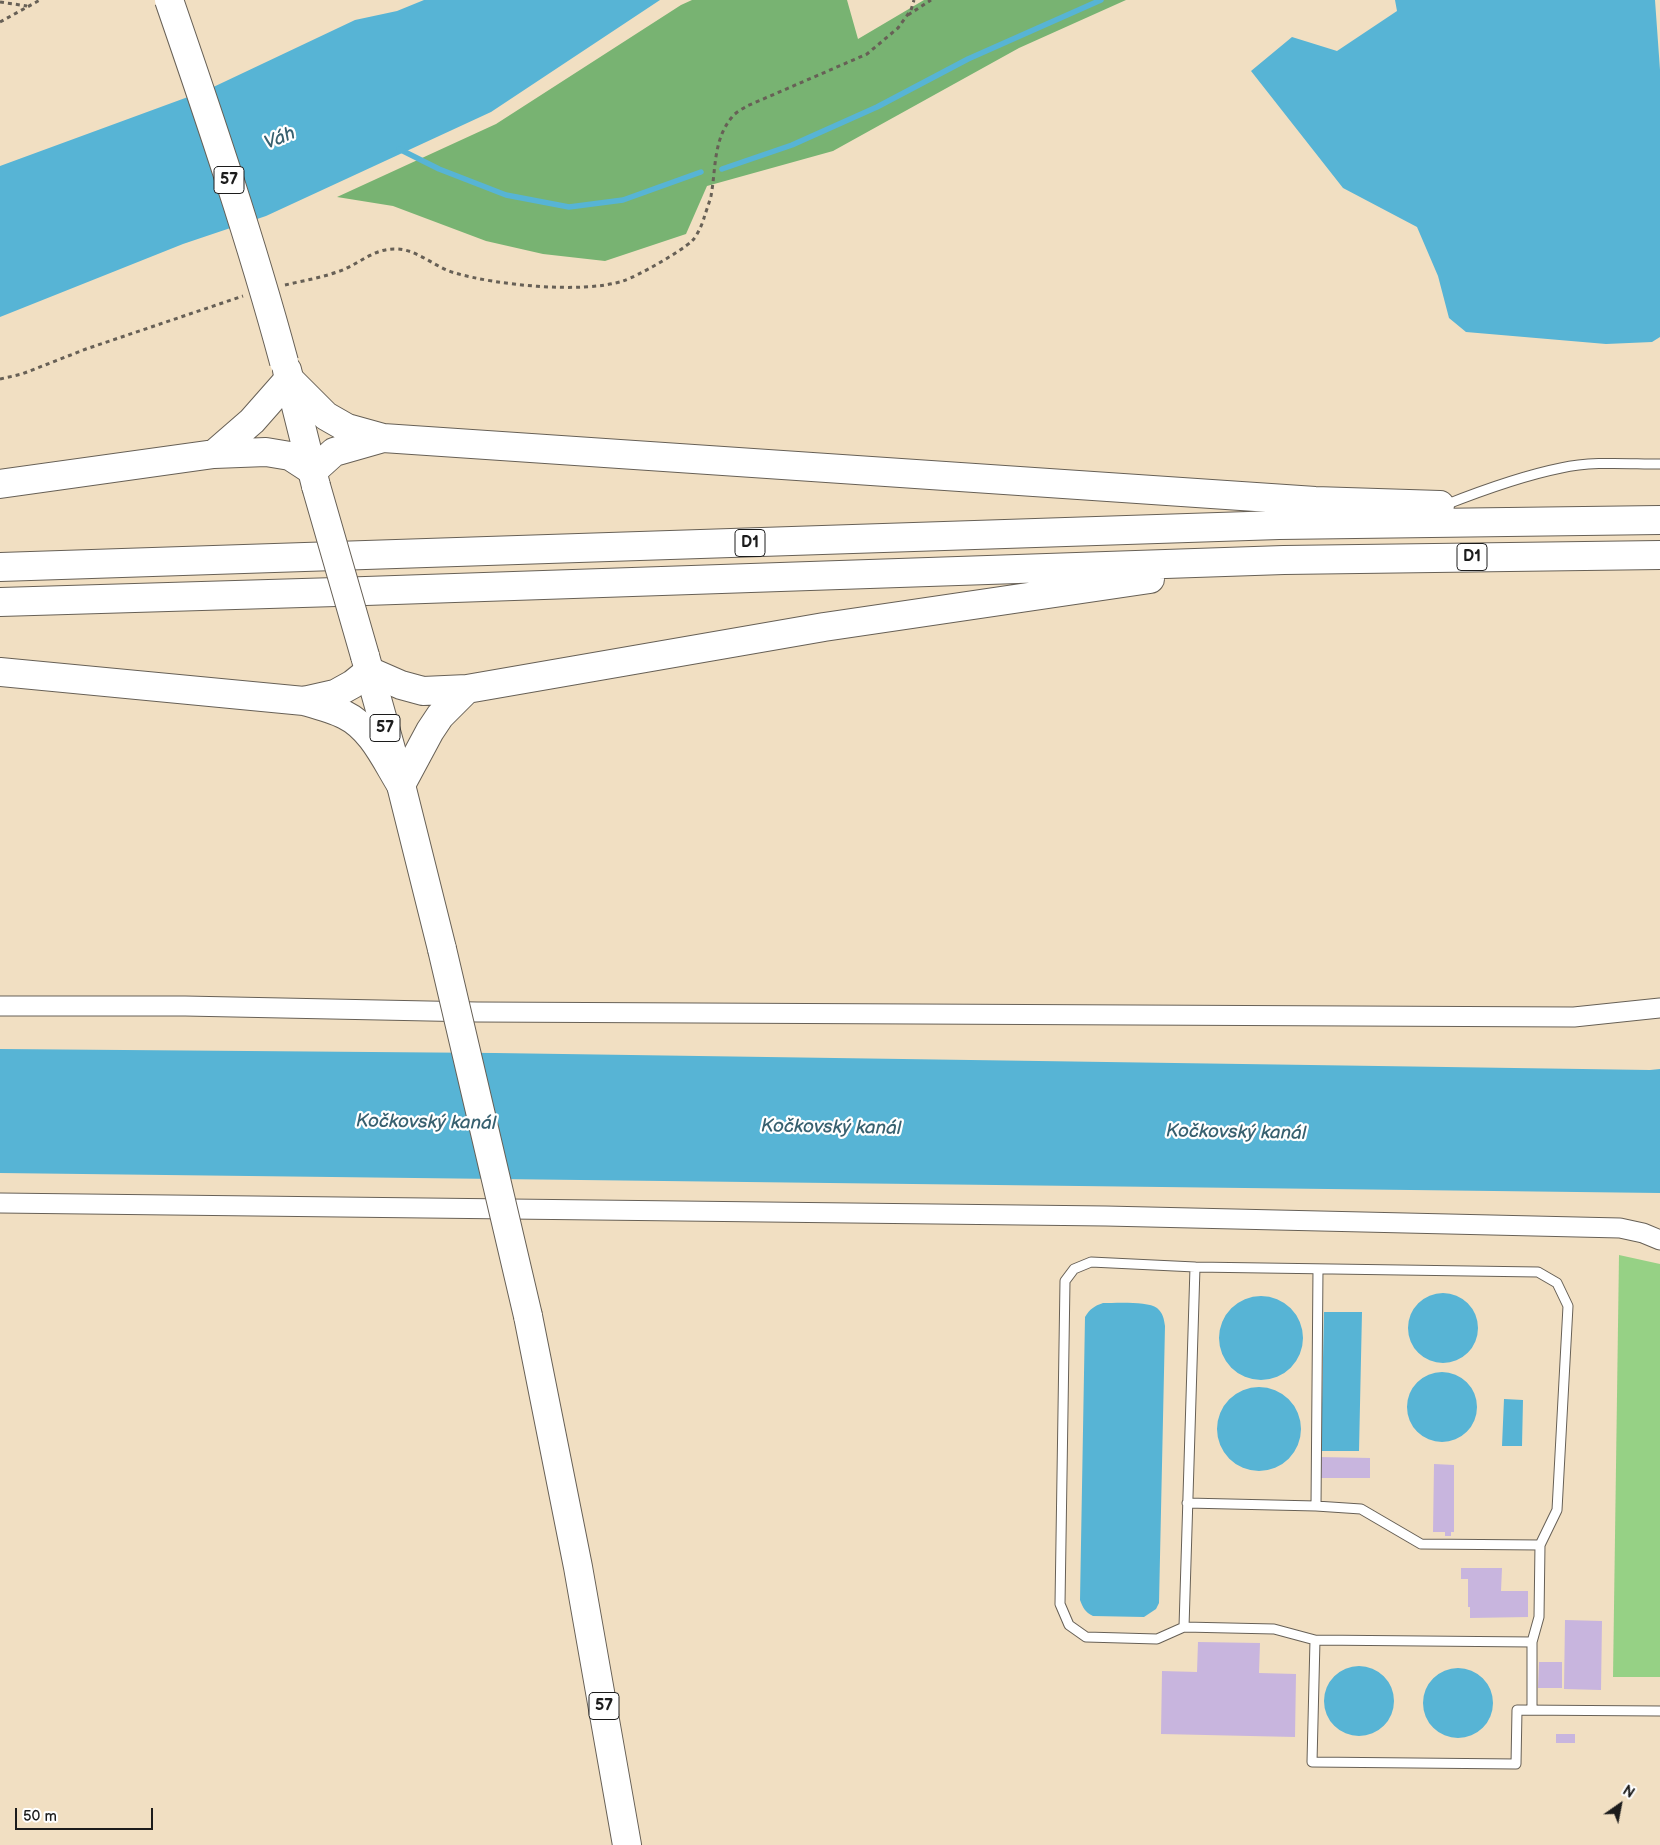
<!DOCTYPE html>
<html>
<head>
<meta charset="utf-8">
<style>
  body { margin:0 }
  #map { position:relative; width:1660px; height:1845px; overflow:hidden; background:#f1dfc2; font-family:"Balsamiq Sans",sans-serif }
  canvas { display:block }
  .north { position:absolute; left:1595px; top:1780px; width:50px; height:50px; -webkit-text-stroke:4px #fff; paint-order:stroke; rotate:33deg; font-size:14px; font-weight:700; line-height:20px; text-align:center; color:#1c1c1c }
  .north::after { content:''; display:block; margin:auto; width:18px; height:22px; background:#1c1c1c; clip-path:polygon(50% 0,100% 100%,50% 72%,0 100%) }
  .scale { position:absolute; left:15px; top:1808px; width:138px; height:22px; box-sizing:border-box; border:2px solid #1c1c1c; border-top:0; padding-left:6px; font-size:15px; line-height:18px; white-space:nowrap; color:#1c1c1c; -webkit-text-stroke:4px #fff; paint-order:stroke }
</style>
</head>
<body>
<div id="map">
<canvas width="1660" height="1845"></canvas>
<div class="north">N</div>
<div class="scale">50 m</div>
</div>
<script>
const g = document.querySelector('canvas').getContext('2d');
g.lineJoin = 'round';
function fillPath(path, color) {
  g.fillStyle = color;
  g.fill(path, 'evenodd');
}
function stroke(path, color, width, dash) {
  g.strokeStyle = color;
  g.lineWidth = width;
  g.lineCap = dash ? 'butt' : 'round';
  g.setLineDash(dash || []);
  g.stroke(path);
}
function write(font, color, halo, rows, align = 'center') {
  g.font = font + ' "Balsamiq Sans",sans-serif';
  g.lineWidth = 4.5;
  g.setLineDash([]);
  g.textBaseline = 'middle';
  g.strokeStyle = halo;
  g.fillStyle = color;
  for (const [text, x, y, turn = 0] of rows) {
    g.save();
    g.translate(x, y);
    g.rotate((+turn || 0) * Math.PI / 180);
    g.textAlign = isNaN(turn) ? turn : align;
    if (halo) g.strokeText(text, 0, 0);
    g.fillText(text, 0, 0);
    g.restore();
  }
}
fillPath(new Path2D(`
  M1619 1255 1660 1264V1677H1613Z`), '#96d185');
fillPath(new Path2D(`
  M692 0H847L858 39 924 0H1126L1019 48 833 151 707 186 686 234 605 261 543 254 486 241 393 206 337 197 496 124 681 5Z`), '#78b372');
fillPath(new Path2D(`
  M424 0H660L491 112 266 216 183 244 0 317V166L207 90 355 20 397 11Z
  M1395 0H1655L1660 70V337L1652 342 1606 344 1466 332 1449 318 1438 276 1417 227 1343 188 1251 71 1292 37 1337 51 1397 11Z
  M0 1049 495 1053 1650 1070 1660 1069V1193L0 1173Z
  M1408 1328a35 35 0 1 1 70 0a35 35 0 1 1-70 0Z
  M1219 1338a42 42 0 1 1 84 0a42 42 0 1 1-84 0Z
  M1103 1303C1116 1303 1148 1301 1157 1308 1163 1313 1164 1319 1165 1326L1159 1603 1156 1609 1144 1617 1093 1616C1085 1612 1083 1608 1080 1600L1085 1317C1090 1309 1094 1306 1103 1303Z
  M1324 1312H1362L1359 1451H1321Z
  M1407 1407a35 35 0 1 1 70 0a35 35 0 1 1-70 0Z
  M1217 1429a42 42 0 1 1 84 0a42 42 0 1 1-84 0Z
  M1504 1399 1523 1400 1522 1446H1502Z
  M1324 1701a35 35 0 1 1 70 0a35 35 0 1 1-70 0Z
  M1423 1703a35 35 0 1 1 70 0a35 35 0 1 1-70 0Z`), '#57b4d5');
stroke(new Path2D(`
  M399 149 439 169 506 195 569 207 623 200 701 172
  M722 169 792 145 877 107 968 59 1101 0`), '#57b4d5', 5.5);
fillPath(new Path2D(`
  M1318 1457 1370 1458V1478H1318Z
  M1434 1464 1454 1465V1532H1451V1536H1445V1532H1433Z
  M1461 1568H1502L1501 1591H1528V1617L1470 1618V1607H1468V1579H1461Z
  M1565 1620 1602 1621 1601 1690 1564 1689Z
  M1198 1642 1260 1643 1259 1673 1296 1674 1295 1737 1161 1734 1162 1671 1197 1672Z
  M1539 1662H1562V1688H1538Z
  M1556 1734H1575V1743H1556Z`), '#c8b5de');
const lane = new Path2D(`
  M1445 505C1483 490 1521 476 1561 468 1593 461 1627 464 1660 464
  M1195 1267 1091 1262 1074 1269 1065 1281 1060 1604 1069 1625 1086 1637 1157 1639 1184 1627 1274 1629 1315 1640 1532 1642
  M1187 1503 1316 1506 1361 1509 1421 1544 1540 1545
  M1316 1506 1318 1269
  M1184 1627 1195 1267 1538 1272 1557 1283 1568 1306 1557 1510 1540 1545 1539 1617 1532 1642V1710
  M1315 1640 1312 1762 1516 1764 1517 1710 1660 1711`);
const street = new Path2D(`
  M0 1006H185L477 1012 1574 1017 1660 1008
  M0 1203 1106 1216 1620 1228 1643 1233 1660 1240`);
const primary = new Path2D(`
  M287 370 316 486
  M365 656 401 785 442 949
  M528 1316 578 1567 627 1845`);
const highway = new Path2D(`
  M214 454 252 421 289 379 326 416 347 428 383 438 1315 501 1440 505
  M0 484 214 454 266 452 290 456 313 471 334 452 383 438
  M0 567 1279 525 1660 520
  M0 602 336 592 1284 560 1660 555
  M0 672 304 701C318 705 333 709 345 715 372 728 386 761 401 785
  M304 701 335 694 353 684 369 671 401 685 423 691 467 689 824 627 1150 579
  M401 785 430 731 440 716 467 689`);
stroke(lane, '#676056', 11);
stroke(street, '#676056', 21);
stroke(primary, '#676056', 30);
stroke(highway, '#676056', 30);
stroke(new Path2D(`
  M0 2 27 6
  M908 15 931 0
  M0 22 40 0
  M285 285C302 281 320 278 337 272 357 266 373 248 396 249 417 249 434 267 455 273 496 285 582 294 623 281 638 276 680 252 692 241 697 236 702 225 704 218 706 211 709 204 711 196 716 169 713 140 732 117 735 113 742 109 747 106L867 54 898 28 911 10 914 0
  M0 379 22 374 86 349 243 296`), '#676056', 3, [4, 4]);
stroke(lane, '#fff', 9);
stroke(street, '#fff', 19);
stroke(primary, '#fff', 28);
stroke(highway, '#fff', 28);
const primaryBridge = new Path2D(`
  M169 0C210 119 251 240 284 362
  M316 486 365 656
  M442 949 528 1316`);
stroke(primaryBridge, '#676056', 30, []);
stroke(primaryBridge, '#fff', 28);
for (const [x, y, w] of [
  [229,180,30],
  [750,543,30],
  [1472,557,30],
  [385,728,30],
  [604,1706,30]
]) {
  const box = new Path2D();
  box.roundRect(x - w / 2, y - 13.5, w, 27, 4);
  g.fillStyle = '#fff';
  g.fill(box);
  stroke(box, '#1c1c1c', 1);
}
write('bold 16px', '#1c1c1c', null, [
  ["57",229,180],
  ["D1",750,543],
  ["D1",1472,557],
  ["57",385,728],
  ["57",604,1706]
]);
write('italic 19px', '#37606f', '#fff', [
  ["Váh",280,139,-22],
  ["Kočkovský kanál",426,1123,1],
  ["Kočkovský kanál",831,1128,1],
  ["Kočkovský kanál",1236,1133,1]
]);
</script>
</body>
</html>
